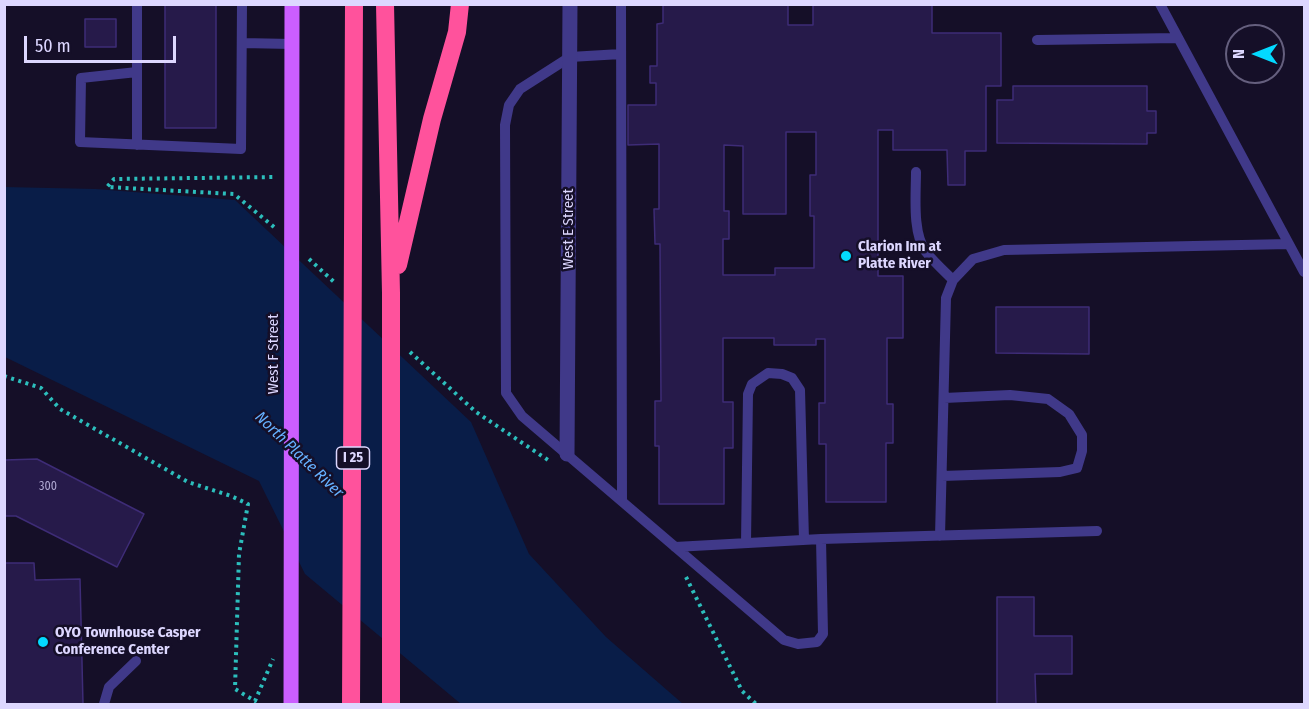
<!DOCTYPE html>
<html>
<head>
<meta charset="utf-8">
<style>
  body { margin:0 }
  #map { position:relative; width:1309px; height:709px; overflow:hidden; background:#150f28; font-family:"Fira Sans Condensed",sans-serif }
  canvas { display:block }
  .frame { position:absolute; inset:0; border:6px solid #ddd7ff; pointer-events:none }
  .north { position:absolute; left:1225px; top:24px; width:60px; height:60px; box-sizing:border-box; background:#150f28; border:2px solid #655f7e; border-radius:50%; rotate:270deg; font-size:16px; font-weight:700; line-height:24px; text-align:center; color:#ddd7ff }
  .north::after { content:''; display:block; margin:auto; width:21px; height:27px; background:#03d9ff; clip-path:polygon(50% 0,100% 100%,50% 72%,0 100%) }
  .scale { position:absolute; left:24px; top:36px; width:152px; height:27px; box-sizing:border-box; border:3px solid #ddd7ff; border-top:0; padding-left:8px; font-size:18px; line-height:21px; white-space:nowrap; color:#ddd7ff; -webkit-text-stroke:4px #150f28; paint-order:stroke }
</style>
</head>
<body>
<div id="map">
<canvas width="1309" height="709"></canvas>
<div class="frame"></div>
<div class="north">N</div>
<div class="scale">50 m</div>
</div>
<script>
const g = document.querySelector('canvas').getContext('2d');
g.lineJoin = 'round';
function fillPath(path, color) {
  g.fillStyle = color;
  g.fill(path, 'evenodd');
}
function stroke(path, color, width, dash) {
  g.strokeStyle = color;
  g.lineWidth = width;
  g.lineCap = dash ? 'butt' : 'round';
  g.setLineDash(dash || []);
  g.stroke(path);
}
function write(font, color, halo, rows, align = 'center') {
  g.font = font + ' "Fira Sans Condensed",sans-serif';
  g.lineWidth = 5;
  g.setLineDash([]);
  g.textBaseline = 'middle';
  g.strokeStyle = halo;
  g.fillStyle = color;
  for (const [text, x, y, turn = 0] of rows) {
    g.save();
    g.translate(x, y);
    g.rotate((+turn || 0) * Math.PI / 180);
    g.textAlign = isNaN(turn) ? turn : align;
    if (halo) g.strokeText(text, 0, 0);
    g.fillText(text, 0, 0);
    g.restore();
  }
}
fillPath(new Path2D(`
  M4 187 96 189 235 200 471 422 529 554 606 637 683 704H461L305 574 259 481 5 357Z`), '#091d48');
const building = new Path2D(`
  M165 4H216V128H165Z
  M663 4H788V25H813V4H932V33H1001V86H986V151H965V185H948L947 150H893V130H878V276H903V338H887V404H893V443H886V502H826V444H819V403H825V339H816V345H774V338H723V402H733V448H724V504H659V446H655V401H661L660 244H655L654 209H659V144L628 145V105H656V83H650V66H657V24L663 23ZM786 132H816V175H810V216H814V268H775V275H723V239H729V211H724V145L743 146V214H786Z
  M85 19H116V47H85Z
  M1013 86H1147V111H1156V133H1147V144L997 143V100H1013Z
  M996 307H1089V354L996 353Z
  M37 459 144 514 117 567 16 516H4V460Z
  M4 563H34L35 580 80 579 83 704H4Z
  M997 597H1034V636H1072V674H1035L1036 704H997Z`);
fillPath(building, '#261a4a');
stroke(building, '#3e2c77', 1.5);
stroke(new Path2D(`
  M274 227 234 194 107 187 114 179 276 177
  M309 259 334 282
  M410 352 476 412 548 460
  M4 376 41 388 60 409 188 482 231 496 248 504 239 554 235 689 255 701 273 659
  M686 577 742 691 756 704`), '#2cbebc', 4, [3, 4.5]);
stroke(new Path2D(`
  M137 4V145
  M621 4 622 501
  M1160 4 1304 272
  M1037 40 1178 38
  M242 43 292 44
  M621 54 570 57 520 89 509 105 505 125 506 393 522 416 784 640 798 644 817 642 823 634 821 539
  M137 72 81 78 80 142 241 149 242 4
  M916 172C916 195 912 233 926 252 934 262 944 271 953 280
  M942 476 1060 472 1077 468 1082 451V435L1069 414 1048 399 1010 395 944 398
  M940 536 946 298 953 280 973 259 1004 250 1289 244
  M746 543 748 394 752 384 768 373 782 374 792 378 800 390 804 540
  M675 547 821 539 1097 531
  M104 704 109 687 136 661`), '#403989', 10);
stroke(new Path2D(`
  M567 454 570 4`), '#403989', 15);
stroke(new Path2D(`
  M291 704 292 4`), '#cb5eff', 15);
stroke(new Path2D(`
  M385 4 391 293V704
  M398 265 432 119 457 32 460 4
  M351 704 354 4`), '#ff529c', 18);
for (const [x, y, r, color] of [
  [846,256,6,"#03d9ff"],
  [43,642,6,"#03d9ff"]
]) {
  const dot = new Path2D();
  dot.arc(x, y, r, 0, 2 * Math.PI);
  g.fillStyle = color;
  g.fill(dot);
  stroke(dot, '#150f28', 2);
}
write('12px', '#afa8d2', null, [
  ["300",48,487]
]);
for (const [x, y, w] of [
  [353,458,33]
]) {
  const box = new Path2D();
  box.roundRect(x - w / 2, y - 11, w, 22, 4.5);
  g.fillStyle = '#150f28';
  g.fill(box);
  stroke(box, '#ddd7ff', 1.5);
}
write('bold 14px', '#ddd7ff', null, [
  ["I 25",353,458]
]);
write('15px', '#ddd7ff', '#150f28', [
  ["West E Street",569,229,-90],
  ["West F Street",274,354,-90]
]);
write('bold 15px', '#ddd7ff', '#150f28', [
  ["Clarion Inn at",858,247],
  ["Platte River",858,264],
  ["OYO Townhouse Casper",55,633],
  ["Conference Center",55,650]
], 'left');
write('italic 16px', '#65b0ff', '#150f28', [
  ["North Platte River",299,455,44]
]);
</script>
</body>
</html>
